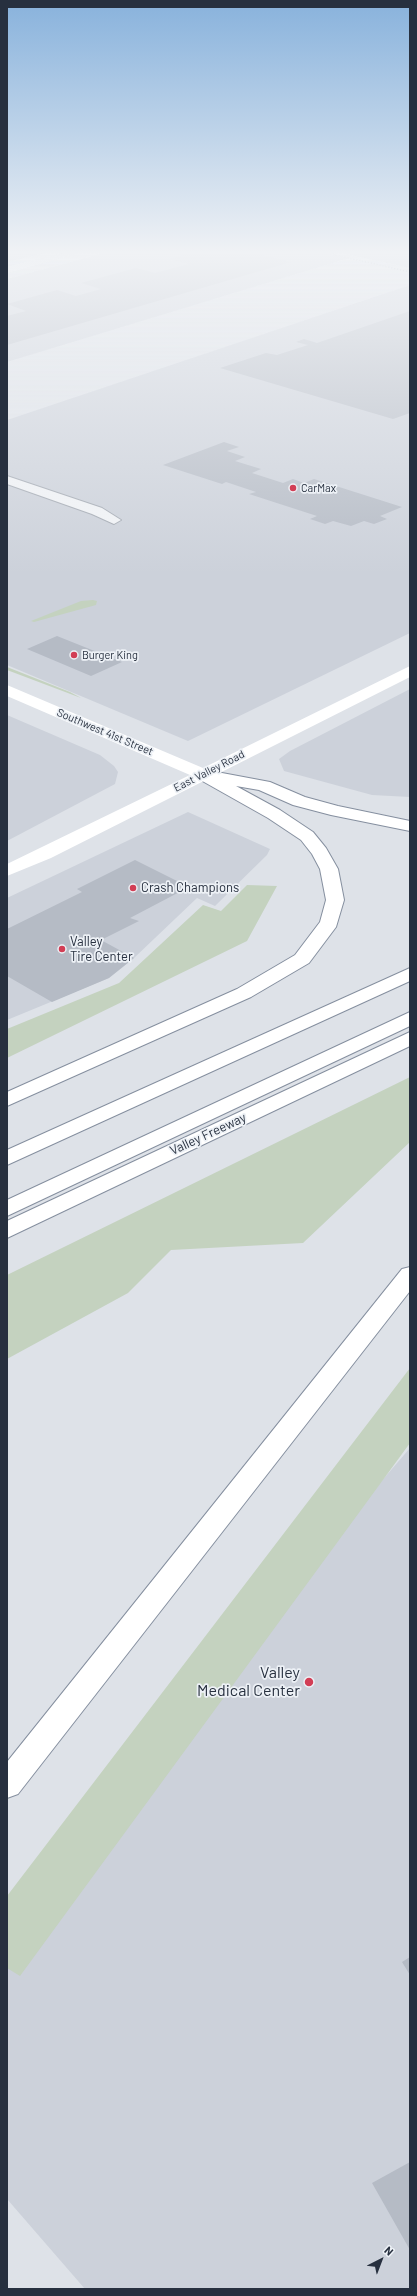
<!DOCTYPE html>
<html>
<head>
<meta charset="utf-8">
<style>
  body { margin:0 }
  #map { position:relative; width:417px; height:2296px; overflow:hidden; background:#dee2e8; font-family:Barlow,sans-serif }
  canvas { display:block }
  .frame { position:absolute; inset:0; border:8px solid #27303f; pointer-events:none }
  .north { position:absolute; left:361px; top:2240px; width:40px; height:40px; -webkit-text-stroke:3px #edf1f6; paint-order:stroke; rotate:42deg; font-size:11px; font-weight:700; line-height:16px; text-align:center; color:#27303f }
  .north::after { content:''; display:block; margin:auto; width:14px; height:18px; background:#27303f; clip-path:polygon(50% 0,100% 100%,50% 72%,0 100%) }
</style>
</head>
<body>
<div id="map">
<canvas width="417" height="2296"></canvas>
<div class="frame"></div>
<div class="north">N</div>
</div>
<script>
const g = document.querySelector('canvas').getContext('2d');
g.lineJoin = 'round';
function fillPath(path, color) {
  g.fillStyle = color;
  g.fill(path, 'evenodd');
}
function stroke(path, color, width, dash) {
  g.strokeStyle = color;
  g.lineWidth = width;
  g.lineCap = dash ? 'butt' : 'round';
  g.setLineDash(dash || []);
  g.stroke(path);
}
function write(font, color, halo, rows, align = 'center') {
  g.font = font + ' Barlow,sans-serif';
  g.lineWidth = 3.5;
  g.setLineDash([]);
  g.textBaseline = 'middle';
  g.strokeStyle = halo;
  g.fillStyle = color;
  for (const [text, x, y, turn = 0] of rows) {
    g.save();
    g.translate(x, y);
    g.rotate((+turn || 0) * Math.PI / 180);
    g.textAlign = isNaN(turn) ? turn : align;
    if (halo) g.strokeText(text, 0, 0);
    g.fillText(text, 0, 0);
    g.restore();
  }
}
fillPath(new Path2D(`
  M7 253H44L7 262Z
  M104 253H326L349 258 7 362V279Z
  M342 253H410V268Z
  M410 285V633L188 741 7 665V420Z
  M410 689V797L372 795 284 771 279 759 290 751Z
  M7 715 100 755 114 766 118 772 115 784 7 841Z
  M188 812 270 849 267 855 215 906 197 898 134 958 109 978 7 1020V898Z
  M410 1448V2289H85L7 2199V1916Z`), '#ccd1da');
fillPath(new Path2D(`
  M93 600 97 601 96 605 34 622 31 621 81 601Z
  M7 667 70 692 81 698 7 670Z
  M247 885 277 886 247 941 7 1058V1029L119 983 203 905 221 911Z
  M410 1077V1142L303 1243 171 1250 128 1293 7 1359V1275Z
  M410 1368V1443L20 1976 7 1968V1896Z`), '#c4d2bf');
fillPath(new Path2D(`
  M190 253H252L291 262 7 345V316L26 311 7 304 57 290 76 296 101 289 81 283 136 268 155 273 189 264 169 259Z
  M410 311V413L393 419 220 368 266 353 277 355 308 345 296 342 304 339 317 343Z
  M224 442 239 447 227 451 245 457 235 461 261 469 252 473 283 483 293 479 304 483 314 479 402 507 380 516 387 519 374 524 364 521 351 526 333 521 325 524 310 519 317 516 249 494 256 492 226 482 222 484 163 465Z
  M57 636 122 662 91 676 27 649Z
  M135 860 189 887 130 918 139 921 101 940 134 958 109 978 52 1002 7 976V929L82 892 77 889Z
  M410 1957V1975L402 1962Z
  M410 2162V2250L372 2183Z`), '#b5bbc5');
const street = new Path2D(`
  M7 476 102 508 121 520 114 524 92 514 7 484Z`);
const highway = new Path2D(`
  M203 769 216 774 222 773 270 782 305 797 338 806 410 821V831L331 815 293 805 259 790 236 786 280 810 313 832 326 848 338 869 344 900 336 927 309 963 251 997 7 1106V1092L237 989 295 955 320 922 326 900 320 869 312 854 301 840 268 818 197 778 195 774 197 770Z
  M410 968V981L7 1165V1150Z
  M410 1012V1026L7 1216V1200Z
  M410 1032V1046L7 1238V1221Z
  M410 1267V1291L18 1794 7 1798V1762L402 1269Z`);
stroke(street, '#a3a9b2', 2);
stroke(highway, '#858f9f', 2);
fillPath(street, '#f1f3f6');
fillPath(new Path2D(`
  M64 253H78L7 273V267Z
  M410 666V677L51 858 7 876V864L190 775 7 696V685L203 768Z`), '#fff');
fillPath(highway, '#fff');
stroke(new Path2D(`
  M327 253 410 272`), '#778192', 1.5, [1, 2]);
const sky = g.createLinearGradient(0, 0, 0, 574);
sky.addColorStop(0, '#88b2dc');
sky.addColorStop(0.44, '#f0f2f5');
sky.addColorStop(1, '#f0f2f500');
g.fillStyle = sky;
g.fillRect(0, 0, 417, 574);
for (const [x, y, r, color] of [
  [293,488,4,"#d23e55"],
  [74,655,4,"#d23e55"],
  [133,888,4,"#d23e55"],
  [62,949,4,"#d23e55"],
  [309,1682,5,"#d23e55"]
]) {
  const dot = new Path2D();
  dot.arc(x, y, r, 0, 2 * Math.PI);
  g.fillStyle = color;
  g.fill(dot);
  stroke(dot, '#edf1f6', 1.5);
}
write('11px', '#27303f', '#edf1f6', [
  ["CarMax",301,488],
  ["Burger King",82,655]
], 'left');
write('11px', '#27303f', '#edf1f6', [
  ["Southwest 41st Street",105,732,23],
  ["East Valley Road",209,771,-27]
]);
write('13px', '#27303f', '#edf1f6', [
  ["Crash Champions",141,888],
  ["Valley",70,942],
  ["Tire Center",70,957]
], 'left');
write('13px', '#27303f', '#edf1f6', [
  ["Valley Freeway",208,1134,-25]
]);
write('16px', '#27303f', '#edf1f6', [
  ["Valley",300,1673],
  ["Medical Center",300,1691]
], 'right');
</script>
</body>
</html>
